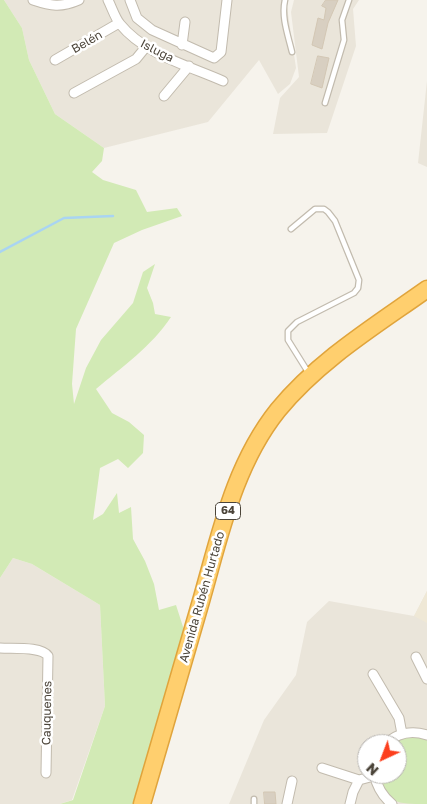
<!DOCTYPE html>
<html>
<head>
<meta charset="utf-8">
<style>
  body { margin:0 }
  #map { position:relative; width:427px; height:804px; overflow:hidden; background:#f6f3ec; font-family:"Golos Text",sans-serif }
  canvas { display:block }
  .north { position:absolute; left:357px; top:734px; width:50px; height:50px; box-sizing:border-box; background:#fff; border:1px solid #b7b4b0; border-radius:50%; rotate:223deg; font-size:14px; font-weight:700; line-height:20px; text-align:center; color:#4b4439 }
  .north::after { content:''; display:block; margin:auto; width:18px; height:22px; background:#fc3f1d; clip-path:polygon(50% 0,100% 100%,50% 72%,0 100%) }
</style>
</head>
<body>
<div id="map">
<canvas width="427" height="804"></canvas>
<div class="north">N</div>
</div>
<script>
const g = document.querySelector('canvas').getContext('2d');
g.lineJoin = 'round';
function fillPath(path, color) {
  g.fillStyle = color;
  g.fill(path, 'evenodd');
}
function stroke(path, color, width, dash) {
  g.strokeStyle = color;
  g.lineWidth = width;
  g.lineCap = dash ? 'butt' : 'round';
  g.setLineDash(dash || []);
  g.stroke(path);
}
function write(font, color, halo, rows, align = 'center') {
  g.font = font + ' "Golos Text",sans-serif';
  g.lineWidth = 5;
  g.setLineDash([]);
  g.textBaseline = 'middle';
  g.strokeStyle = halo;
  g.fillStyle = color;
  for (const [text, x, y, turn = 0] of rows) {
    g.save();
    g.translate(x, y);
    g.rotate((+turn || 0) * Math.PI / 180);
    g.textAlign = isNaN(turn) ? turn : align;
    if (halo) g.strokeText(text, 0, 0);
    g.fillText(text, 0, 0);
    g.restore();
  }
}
fillPath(new Path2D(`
  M4 0H286L296 68 290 84 278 94 259 60 208 122 104 148 55 114 29 60 22 28Z
  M294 0H359L353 9 356 46 327 133 273 134 280 98 299 77 291 12Z
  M427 81V167L418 163Z
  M13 558 32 564 100 605 105 706 72 800 60 804H0V578Z
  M427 591V804H229L264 720 296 675 307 622 329 601 414 616ZM367 744H397V774H367Z`), '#eae5da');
fillPath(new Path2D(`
  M427 591V623L414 616Z`), '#efe8d6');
fillPath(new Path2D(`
  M0 0H4L22 28 29 60 55 114 104 148 102 161 92 172 103 180 136 190 147 212 177 208 182 216 142 230 114 243 76 329 72 384 74 404 86 368 101 340 133 303 143 272 155 264 147 288 153 303 155 314 171 317C152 346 122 367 96 389L112 413 129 422 144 435 143 453 128 468 118 459 100 468 93 520 103 514 117 493 119 513 131 507 133 539 145 561 154 584 159 610 176 605 185 633 135 804H60L73 800 105 706 100 605 32 564 13 558 0 578Z
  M407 736H419L427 739V804C396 804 387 804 378 774H397V744H390Z`), '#d2eab5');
stroke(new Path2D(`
  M0 252 64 218 113 216`), '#a9d4f2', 2.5);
const building = new Path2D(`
  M326 0H338L328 23 322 49 312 45 318 18 324 20 326 8 322 6Z
  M318 56 329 58 322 88 311 84Z
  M264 792H275L276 804H265Z`);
fillPath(building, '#d8cfc1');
stroke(building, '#d3c7b4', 1);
const lane = new Path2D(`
  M285 0C281 17 288 35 292 52
  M325 103 344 40 342 20 349 0
  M291 229 315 209H324L328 212 335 221 359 280 358 288 354 293 297 322 288 331V340L308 372
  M254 799V804`);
const street = new Path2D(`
  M33 0C51 6 61 8 79 0
  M108 0C112 8 115 18 120 24 144 54 189 66 223 81
  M130 0 137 18 152 30 214 58 221 52 227 0
  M182 45 185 22
  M55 60 119 23
  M74 93 136 59 145 48
  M164 96 189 66
  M0 648C12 649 41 646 48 656L46 773
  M416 657 427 679
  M373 674 399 718 402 734
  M386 744C397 733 412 730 427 735
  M322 768 359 780
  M374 774C377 787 382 796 392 804
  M287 804 292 781
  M350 804 353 792 359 780 374 776`);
const highway = new Path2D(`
  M142 804C162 736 181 669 201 601 220 535 234 465 278 410 319 360 375 326 427 289`);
stroke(lane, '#c2bbae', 7);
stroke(street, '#c2bbae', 11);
stroke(highway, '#e0a43c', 19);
stroke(lane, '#fff', 4.5);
stroke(street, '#fff', 9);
stroke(highway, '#ffcf6e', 16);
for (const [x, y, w] of [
  [228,511,25]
]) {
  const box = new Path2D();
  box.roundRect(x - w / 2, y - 8.5, w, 17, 4);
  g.fillStyle = '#fff';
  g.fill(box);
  stroke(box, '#4b4439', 1);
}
write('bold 11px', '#4b4439', null, [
  ["64",228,511]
]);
write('12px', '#4b4439', '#fff', [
  ["Belén",87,42,-30],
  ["Isluga",157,51,27],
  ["Avenida Rubén Hurtado",202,597,-74],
  ["Cauquenes",47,713,-89]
]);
</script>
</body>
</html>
